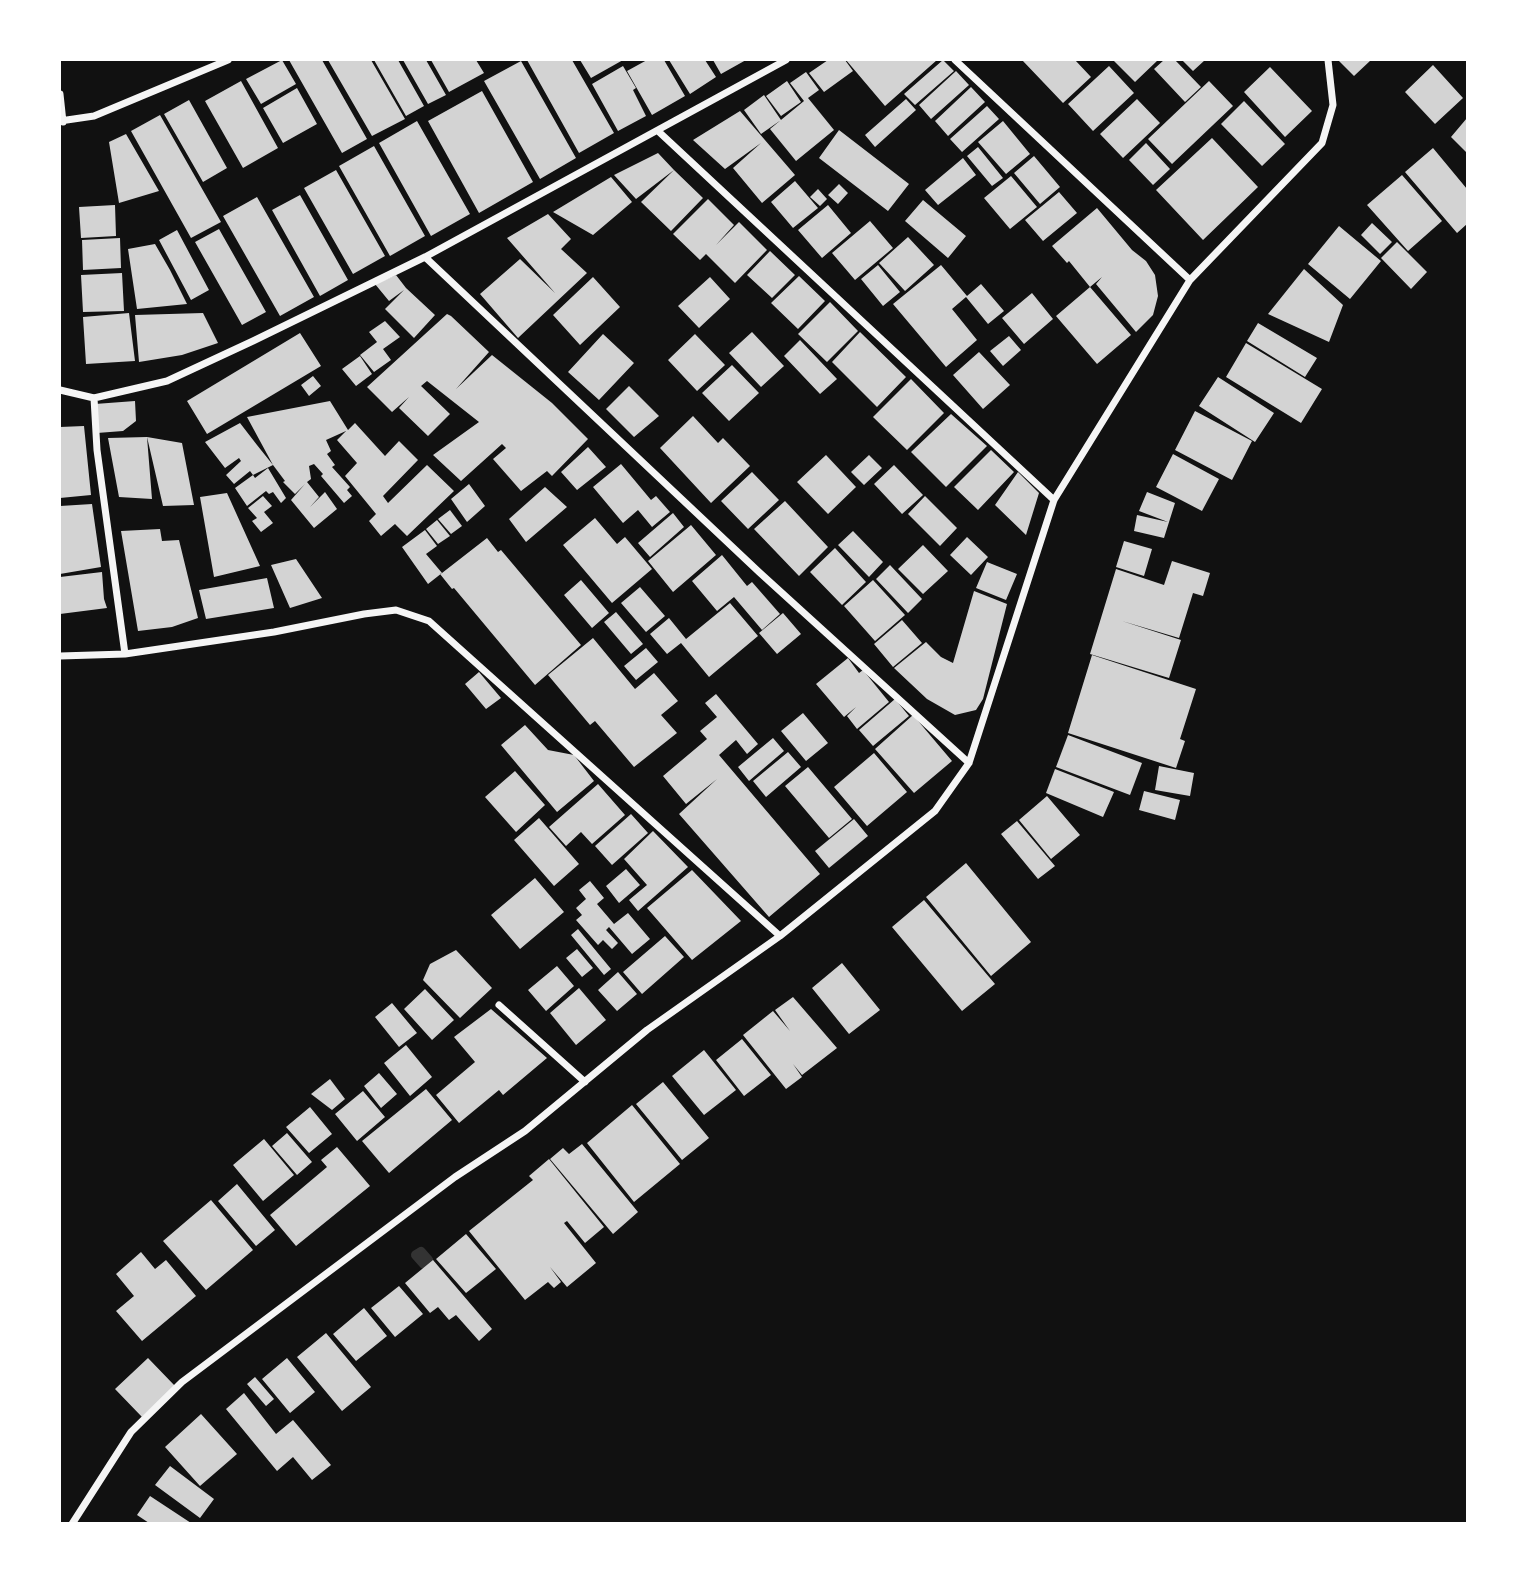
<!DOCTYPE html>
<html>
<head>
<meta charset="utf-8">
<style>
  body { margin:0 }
  #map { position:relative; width:1527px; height:1583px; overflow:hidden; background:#111; font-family:Figtree,sans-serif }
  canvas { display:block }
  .frame { position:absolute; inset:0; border:61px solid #fff; pointer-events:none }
</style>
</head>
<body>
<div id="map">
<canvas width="1527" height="1583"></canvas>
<div class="frame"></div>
</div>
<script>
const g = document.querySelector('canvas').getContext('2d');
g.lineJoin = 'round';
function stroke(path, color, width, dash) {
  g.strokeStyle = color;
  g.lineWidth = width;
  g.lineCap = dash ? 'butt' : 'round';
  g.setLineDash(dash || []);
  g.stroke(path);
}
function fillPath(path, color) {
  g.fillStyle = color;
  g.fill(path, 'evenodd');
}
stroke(new Path2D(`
  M421 1252 428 1260 424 1264 416 1255Z`), '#333', 10);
fillPath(new Path2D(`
  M282 60 296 84 261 104 246 79Z
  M289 60H322L367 139 342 153Z
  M328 60H371L405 119 372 136Z
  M374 60H398L424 106 406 116Z
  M403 60H426L446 95 428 104Z
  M431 60H476L484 73 449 92Z
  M527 60H572L614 133 579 153Z
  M580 60H623L591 78Z
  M647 60H664L685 96 652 115 627 71Z
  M669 60H705L716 77 690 94Z
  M713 60H746L721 74Z
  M828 60H845L853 71 824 92 809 73Z
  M846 60H937L885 106Z
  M943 60 954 71 915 105 904 94Z
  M1022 60H1075L1091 77 1063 103Z
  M1113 60H1158L1135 82Z
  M1164 60H1175L1201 87 1185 102 1154 69Z
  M1182 60H1205L1193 71Z
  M1338 60H1371L1354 76Z
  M521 61 576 158 540 179 484 81Z
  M1433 65 1463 98 1435 124 1405 92Z
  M623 66 636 88 633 90 646 116 618 131 592 84Z
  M1109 66 1134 93 1093 131 1068 104Z
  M1270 67 1312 111 1285 137 1244 92Z
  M956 71 969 85 931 119 919 105Z
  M806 72 819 90 808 98 834 130 796 161 770 129 804 101 790 83Z
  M241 81 278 148 243 168 205 101Z
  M787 81 801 102 781 116 766 96Z
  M1209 81 1233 106 1172 164 1148 139Z
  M971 87 985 102 948 136 935 121Z
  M297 88 317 124 283 143 263 108Z
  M482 91 533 182 479 213 428 121Z
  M764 95 781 120 761 134 744 110Z
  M906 99 916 110 875 147 865 135Z
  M1137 99 1160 123 1123 158 1100 134Z
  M189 100 227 168 203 182 164 114Z
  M1244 101 1285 144 1262 166 1221 124Z
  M987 106 999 119 962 152 950 139Z
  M740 111 795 175 762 203 733 168 761 143 725 169 693 140Z
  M160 115 221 222 191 238 131 131Z
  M1467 118V153L1451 137Z
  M417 121 470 214 431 236 379 143Z
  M1003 121 1030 154 1006 174 978 142Z
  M839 130 909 184 888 211 819 158Z
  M126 134 159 191 119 203 109 142Z
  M1212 138 1258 187 1203 240 1156 190Z
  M1146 143 1170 169 1153 185 1129 160Z
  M374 146 425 236 390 256 339 166Z
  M978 147 1003 178 992 186 967 156Z
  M1433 148 1467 189V224L1457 233 1405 172Z
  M658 153 674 170 636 199 614 175Z
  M1034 156 1060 187 1040 204 1014 173Z
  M963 158 976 175 938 205 925 190Z
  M336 170 385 256 353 274 304 188Z
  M674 170 703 198 671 231 641 202Z
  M1402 175 1442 221 1408 251 1367 205Z
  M1011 176 1037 207 1010 229 984 198Z
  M611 177 632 202 593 235 553 212Z
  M795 181 818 208 793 228 771 202Z
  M839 184 848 193 838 204 828 195Z
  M818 189 827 199 820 206 810 197Z
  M1059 192 1077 213 1043 241 1025 220Z
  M300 195 348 280 320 296 272 210Z
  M257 197 314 297 280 316 223 216Z
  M708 199 734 225 716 245 739 222 767 250 735 283 706 254 700 260 673 234Z
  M923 200 966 236 948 258 905 221Z
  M115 205 116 236 81 238 79 207Z
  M828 205 851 233 822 258 798 230Z
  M1097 208 1132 250 1146 261 1155 275 1158 296 1153 315 1136 332 1096 284 1102 277 1090 287 1069 261 1067 263 1052 246Z
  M548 214 571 239 561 249 587 273 518 338 480 294 520 259 555 293 507 238Z
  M870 221 893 248 855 280 832 253Z
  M1372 223 1392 242 1380 254 1361 235Z
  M1339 226 1381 261 1350 299 1308 264Z
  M219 229 266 312 242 325 195 242Z
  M177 230 209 290 191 300 159 240Z
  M908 237 934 265 905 291 879 263Z
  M120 238 121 268 83 270 82 240Z
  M1397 242 1427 272 1411 289 1381 258Z
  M155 244 170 270 187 304 137 309 128 249Z
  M770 251 795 275 772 298 747 275Z
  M878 265 900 292 883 306 861 279Z
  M941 265 967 296 981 284 1004 311 988 324 966 297 952 309 977 340 946 367 893 304Z
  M1304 269 1343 305 1329 342 1268 314Z
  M122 273 124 311 83 312 81 275Z
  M396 275 406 288 435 315 414 338 385 309 404 290 389 301 375 284Z
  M799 276 825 301 798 329 771 303Z
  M593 277 620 307 580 345 553 315Z
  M710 277 730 299 699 328 678 306Z
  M1090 287 1131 335 1097 364 1056 316Z
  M1032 293 1053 319 1024 344 1002 318Z
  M830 302 858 331 827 362 798 334Z
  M129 313 135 361 86 364 83 317Z
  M203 313 218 343 182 355 139 362 135 315Z
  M447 314 451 316 489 352 456 389 492 355 552 403 588 439 552 476 547 471 521 491 493 459 506 448 502 444 461 481 433 455 479 422 427 381 421 386 450 414 428 436 399 408 409 397 392 412 367 387Z
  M385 321 400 337 383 349 391 360 374 372 360 355 377 342 369 332Z
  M1258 323 1317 358 1305 377 1247 341Z
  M752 332 784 366 761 387 729 353Z
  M860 332 906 377 877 407 832 362Z
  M300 333 321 366 207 434 187 401Z
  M603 334 634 363 599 400 568 372Z
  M695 334 725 365 697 391 668 360Z
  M1009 336 1021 350 1003 366 990 351Z
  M800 340 837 379 820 394 784 356Z
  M1246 343 1322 389 1301 423 1226 377Z
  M979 352 1010 385 983 409 953 375Z
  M360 356 372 374 356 386 342 369Z
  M732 365 759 393 729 421 702 393Z
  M313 376 321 386 309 396 301 385Z
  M1218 377 1274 413 1255 442 1199 406Z
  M911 379 944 413 907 450 873 417Z
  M629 386 659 416 634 437 606 409Z
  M135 401 136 421 123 431 97 433 95 404Z
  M330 401 348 430 355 423 385 456 399 441 418 460 383 496 388 503 427 465 454 491 407 536 395 524 381 536 369 521 376 514 345 476 357 463 337 440 346 431 326 440 331 451 327 454 335 465 332 467 350 487 347 490 352 496 344 503 321 476 323 474 314 464 309 466 311 479 307 482 319 497 310 507 325 492 337 509 314 528 291 500 305 484 295 494 283 482 285 481 273 465 253 475 255 478 268 468 286 498 281 503 273 492 269 494 266 491 247 506 235 488 253 475 250 471 234 484 226 475 241 461 239 458 225 468 205 442 240 423 257 445 273 465 247 417Z
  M1195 411 1252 441 1232 480 1175 450Z
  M951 414 987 446 946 487 911 452Z
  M693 416 718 443 723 438 750 466 711 503 660 448Z
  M84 426 91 495 60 498V427Z
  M147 437 182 443 194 505 163 506 147 437 152 499 119 497 108 438Z
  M588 447 606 467 577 490 561 472Z
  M991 450 1014 472 978 510 954 487Z
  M1173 454 1219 479 1202 511 1156 487Z
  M826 455 856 487 828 514 797 482Z
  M869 455 882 468 864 485 851 472Z
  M621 464 651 500 656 496 670 512 652 527 638 510 623 523 593 487Z
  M894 465 923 495 902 514 874 484Z
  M752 472 779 500 748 529 721 501Z
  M1018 472 1039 493 1026 535 995 505Z
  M469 484 485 506 467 522 451 499Z
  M545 487 567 507 526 542 509 519Z
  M1147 492 1175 503 1164 538 1134 531 1137 515 1168 522 1139 511Z
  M227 493 260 566 214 577 200 497Z
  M263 496 272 506 264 512 273 523 261 532 252 521 257 518 248 508Z
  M925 496 957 528 940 546 908 514Z
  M785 501 828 547 799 576 754 529Z
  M92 504 101 567 60 574V506Z
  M450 510 462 526 451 534 438 519Z
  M673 513 684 527 650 557 638 543Z
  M595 518 617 544 625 537 652 569 612 603 563 545Z
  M437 520 450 536 438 544 426 529Z
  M691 525 716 555 673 592 648 561Z
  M160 529 162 541 179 540 198 618 172 627 138 631 121 531Z
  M425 530 437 546 426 554 442 573 487 538 498 552 501 550 581 645 535 685 454 588 452 589 440 574 442 573 428 584 402 547Z
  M853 531 883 562 869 577 838 545Z
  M967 537 988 557 971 575 950 555Z
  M1124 541 1152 549 1144 576 1116 567Z
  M923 545 948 571 923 594 898 569Z
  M835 548 866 582 842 605 810 572Z
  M722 555 747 586 752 582 780 614 762 630 734 597 717 611 692 581Z
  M296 559 322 598 290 608 271 565Z
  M1172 561 1210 573 1203 596 1193 593 1179 638 1122 621 1181 640 1169 678 1090 654 1116 569 1164 585Z
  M987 562 1017 574 1006 600 976 588Z
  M890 565 922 599 908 613 876 579Z
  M102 572 104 599 107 608 60 614V577Z
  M267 578 274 608 206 619 199 590Z
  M581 580 609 613 592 628 564 595Z
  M873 580 905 615 875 641 844 606Z
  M640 587 665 616 646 632 621 603Z
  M974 591 1007 604 983 699 976 710 955 715 927 699 894 668 926 642 941 657 953 663Z
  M730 603 758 636 709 677 681 643 667 654 650 634 669 618 686 639Z
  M616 612 643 644 631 654 604 622Z
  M783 613 801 634 777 654 759 633Z
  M902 620 922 643 893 667 874 644Z
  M593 638 635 689 654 673 678 701 661 715 677 733 634 767 595 721 590 725 548 675Z
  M646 648 658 662 636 680 624 666Z
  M1092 655 1196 689 1180 739 1185 741 1176 768 1068 733Z
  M848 658 859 673 863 670 889 702 857 729 847 716 856 707 844 717 816 684Z
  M479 672 501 698 486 709 465 684Z
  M716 694 758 744 747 754 736 740 719 755 820 874 769 917 679 814 717 779 686 804 663 776 707 739 700 731 717 717 705 703Z
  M895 699 909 716 873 746 859 730Z
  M803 713 828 743 806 761 781 731Z
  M913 715 952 761 914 793 875 749Z
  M525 725 548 750 574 755 594 781 557 812 501 745Z
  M1068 735 1142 763 1130 795 1056 767Z
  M773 738 784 751 749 781 738 767Z
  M788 752 801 767 766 797 753 781Z
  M874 753 907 792 867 826 834 787Z
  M1159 766 1194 773 1190 796 1155 790Z
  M808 767 852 819 829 838 785 786Z
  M1055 769 1114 792 1103 817 1046 793Z
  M515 771 545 805 516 832 485 797Z
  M598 784 625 815 592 844 581 832 566 846 549 827Z
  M1144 791 1180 800 1175 820 1139 810Z
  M1047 796 1080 835 1051 859 1019 820Z
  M631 814 648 833 612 865 595 846Z
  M539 818 579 864 554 886 514 840Z
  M854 819 868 836 829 868 815 851Z
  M1017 821 1055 866 1038 879 1001 834Z
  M653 831 688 867 638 911 629 900 647 885 624 859Z
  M966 863 1031 942 991 976 926 897Z
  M626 869 640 885 619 903 606 886Z
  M692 870 741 921 692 960 647 908Z
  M535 878 564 912 520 949 491 915Z
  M590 881 604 898 597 904 614 924 628 913 650 939 632 954 609 927 606 930 618 943 612 949 603 940 598 945 576 920 582 915 576 908 586 899 579 890Z
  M924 900 995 984 962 1011 892 927Z
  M578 929 611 969 604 975 571 935Z
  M665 936 684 957 642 994 623 972Z
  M577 949 593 968 582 977 566 958Z
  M456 950 492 988 460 1018 423 980 430 964Z
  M842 963 880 1010 849 1034 812 988Z
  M557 966 574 986 546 1011 528 990Z
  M618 972 637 994 617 1011 598 990Z
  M579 988 606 1020 576 1045 550 1013Z
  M425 989 454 1020 432 1040 404 1009Z
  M793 997 837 1048 802 1075 793 1064 802 1077 786 1089 743 1035 773 1011 790 1031 775 1010Z
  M392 1003 417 1033 399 1047 375 1017Z
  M491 1009 547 1058 503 1095 499 1090 459 1123 436 1095 475 1062 454 1037Z
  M742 1039 771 1075 744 1096 716 1060Z
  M406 1045 432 1077 410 1096 384 1063Z
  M704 1050 736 1090 704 1115 672 1076Z
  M379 1073 397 1094 381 1108 364 1086Z
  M330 1079 345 1099 332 1110 311 1094Z
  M663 1082 709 1138 682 1160 636 1104Z
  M426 1089 452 1120 389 1173 362 1141Z
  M363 1091 385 1117 357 1141 335 1114Z
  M632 1105 680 1164 634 1202 587 1143Z
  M310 1107 332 1134 309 1153 286 1127Z
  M287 1133 312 1162 297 1175 272 1146Z
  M264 1139 294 1175 263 1201 233 1165Z
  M582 1144 638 1212 613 1234 550 1159 563 1148 569 1154Z
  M337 1147 370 1186 296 1246 270 1215 327 1167 321 1160Z
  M549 1159 604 1227 585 1243 567 1221 564 1223 596 1263 567 1287 550 1267 561 1282 554 1288 548 1282 525 1300 469 1231 533 1180 529 1176Z
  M237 1184 275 1230 256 1246 218 1201Z
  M211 1200 253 1250 206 1290 163 1241Z
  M466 1234 496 1269 466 1293 436 1259Z
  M141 1252 155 1269 166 1260 196 1296 142 1341 116 1311 134 1296 116 1274Z
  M433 1260 492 1329 479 1341 456 1315 449 1320 438 1307 430 1313 405 1283Z
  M399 1286 423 1314 395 1337 371 1308Z
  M364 1308 387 1336 356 1361 333 1334Z
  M326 1333 371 1387 342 1411 297 1357Z
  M148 1358 175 1386 142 1417 115 1389Z
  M287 1358 315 1392 290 1413 262 1379Z
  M255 1377 274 1399 266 1406 247 1384Z
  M244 1393 276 1434 293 1420 331 1465 312 1480 293 1457 277 1471 226 1409Z
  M201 1414 237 1454 200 1486 165 1447Z
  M170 1466 214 1499 200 1518 155 1485Z
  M150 1496 191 1523H149L137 1515Z`), '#d3d3d3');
stroke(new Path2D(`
  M955 60 1190 280
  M60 94 63 122
  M60 121 94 116 228 60
  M658 131 1054 500
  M425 257 759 572 969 763
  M60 390 94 398 167 381 253 341 425 257 786 60
  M94 398 97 450 125 654
  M60 656 125 654 274 632 364 614 396 610 429 621 780 936
  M499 1005 585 1082
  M72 1524 131 1432 182 1382 455 1177 525 1131 647 1030 780 936 935 811 969 763 1054 500 1190 280 1322 143 1333 105 1328 60`), '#f5f5f5', 7);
</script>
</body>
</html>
